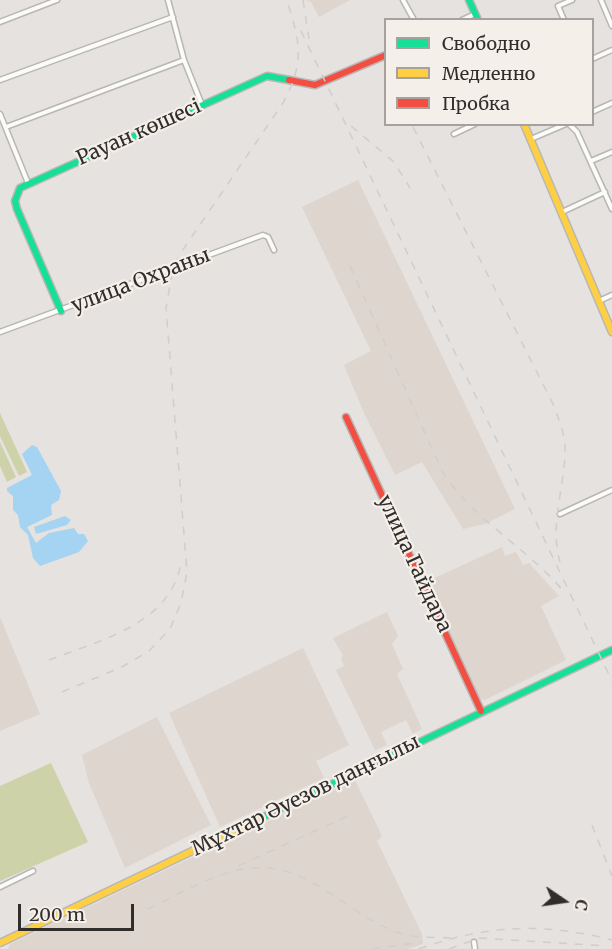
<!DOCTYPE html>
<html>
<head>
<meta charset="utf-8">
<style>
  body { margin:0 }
  #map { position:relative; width:612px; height:949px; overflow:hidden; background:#e5e2df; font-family:Merriweather,serif }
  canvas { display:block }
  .legend { position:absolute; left:384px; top:18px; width:210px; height:108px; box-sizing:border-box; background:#f5efe9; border:2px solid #a6a19d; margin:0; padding:8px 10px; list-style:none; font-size:18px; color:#302d2b }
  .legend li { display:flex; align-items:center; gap:12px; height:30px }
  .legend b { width:30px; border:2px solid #a6a19d }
  .north { position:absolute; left:534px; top:871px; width:60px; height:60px; -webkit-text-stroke:4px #f5efe9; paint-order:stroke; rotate:103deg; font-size:16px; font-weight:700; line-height:24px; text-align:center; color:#302d2b }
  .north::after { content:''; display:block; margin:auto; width:21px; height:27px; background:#302d2b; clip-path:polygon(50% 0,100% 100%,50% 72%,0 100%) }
  .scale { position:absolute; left:18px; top:904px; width:116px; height:27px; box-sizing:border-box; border:3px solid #302d2b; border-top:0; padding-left:8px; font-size:18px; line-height:21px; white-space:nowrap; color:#302d2b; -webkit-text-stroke:4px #f5efe9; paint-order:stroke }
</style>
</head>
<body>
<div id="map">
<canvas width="612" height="949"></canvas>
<ul class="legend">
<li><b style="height:8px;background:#16e098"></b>Свободно</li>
<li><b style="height:8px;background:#ffcf43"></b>Медленно</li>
<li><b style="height:8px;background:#f24e42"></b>Пробка</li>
</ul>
<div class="north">С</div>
<div class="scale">200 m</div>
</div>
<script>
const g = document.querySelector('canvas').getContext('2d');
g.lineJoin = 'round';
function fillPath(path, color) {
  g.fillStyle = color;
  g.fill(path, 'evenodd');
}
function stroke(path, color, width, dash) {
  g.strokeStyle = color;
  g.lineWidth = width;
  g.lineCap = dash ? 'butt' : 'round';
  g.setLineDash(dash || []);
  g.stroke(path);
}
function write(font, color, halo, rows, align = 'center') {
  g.font = font + ' Merriweather,serif';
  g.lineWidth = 4.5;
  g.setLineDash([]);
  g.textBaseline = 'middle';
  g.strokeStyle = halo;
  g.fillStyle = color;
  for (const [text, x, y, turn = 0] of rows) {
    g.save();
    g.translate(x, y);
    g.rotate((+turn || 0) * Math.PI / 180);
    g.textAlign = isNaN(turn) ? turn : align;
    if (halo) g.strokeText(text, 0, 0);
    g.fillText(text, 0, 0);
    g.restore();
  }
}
fillPath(new Path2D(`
  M306 0H350L319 17 311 2Z
  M358 180 515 509 485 524 463 529 422 462 395 475 364 413 344 365 371 351 302 207Z
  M502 547 505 556 516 552 523 565 529 563 559 596 541 606 566 660 485 700 479 698 426 582Z
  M387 612 398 636 392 644 403 669 397 674 422 729 413 734 406 720 381 732 387 745 375 750 336 670 344 666 341 658 343 656 333 638Z
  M0 617 40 714 0 731Z
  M303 648 349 745 316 761 324 778 220 827 169 713Z
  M157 717 211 825 125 868 89 783 82 755Z
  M355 780 382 836 377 841 422 934 423 944 407 949H8L10 944Z`), '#ddd5ce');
fillPath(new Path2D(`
  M0 413 27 472 19 476 0 436Z
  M0 442 16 477 7 482 0 466Z
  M51 763 88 842 0 881V786Z`), '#ced2a9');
fillPath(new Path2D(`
  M32 445 37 447 61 491 59 500 51 505 52 515 27 527 36 543 49 533 74 528 78 534H84L88 541 79 552 40 566 33 558 28 535 20 527 18 515 13 510V496L7 491V488L32 475 22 454Z
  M65 516 71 520 67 525 36 534 34 527Z`), '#a5d3f2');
const street = new Path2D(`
  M168 0 184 60 202 105
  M403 0 414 20
  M601 0 612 26
  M462 20 475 14
  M564 20 558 6 572 0
  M0 22 57 0
  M592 59 612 50
  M0 80 173 17
  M592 112 612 103
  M0 114 28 183
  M569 124 577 132 612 209
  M6 127 184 60
  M454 134 475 124
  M531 139 566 124
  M591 161 612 152
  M562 212 605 192
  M599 301 612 295
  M0 332 263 235 268 237 274 250
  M560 514 612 490
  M0 887 33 871
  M474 942 475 949`);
const fast = new Path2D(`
  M469 0 478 20
  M61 311 17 209 15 201 20 188 267 76 289 80
  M257 820 612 650`);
const slow = new Path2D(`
  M524 124 612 332
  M0 943 257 820`);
const jam = new Path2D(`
  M289 80 315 85 386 55
  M346 417 481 711`);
stroke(street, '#b9b7b5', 7);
stroke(fast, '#b9b7b5', 9);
stroke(slow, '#b9b7b5', 9);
stroke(jam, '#b9b7b5', 9);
stroke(street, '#fbfbfa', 4);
stroke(fast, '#16e098', 6);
stroke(slow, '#ffcf43', 6);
stroke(jam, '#f24e42', 6);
stroke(new Path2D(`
  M303 0 309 39
  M301 31 612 681
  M351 126 394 162 410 188
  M413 127 553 404C559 420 565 433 565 450 565 488 549 524 560 562
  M350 266 442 471C474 521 528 548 565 593
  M49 660C100 640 170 625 181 563
  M62 692 122 667 149 651 170 629 181 603 187 572 166 308 173 268 180 254 283 103C304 64 301 45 288 4
  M592 825 612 876
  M238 866 352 814
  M148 909C178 895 212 874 244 869 310 857 348 920 406 935 420 938 437 937 451 938
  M372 949 422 942
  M419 949C486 925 543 922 612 940
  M449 949 479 938 606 946`), '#d0cecd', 1.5, [8, 8]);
write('20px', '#302d2b', '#f5efe9', [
  ["Рауан көшесі",139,133,-24],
  ["улица Охраны",141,281,-21],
  ["улица Гайдара",414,564,65],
  ["Мұхтар Әуезов даңғылы",306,796,-26]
]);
</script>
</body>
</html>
